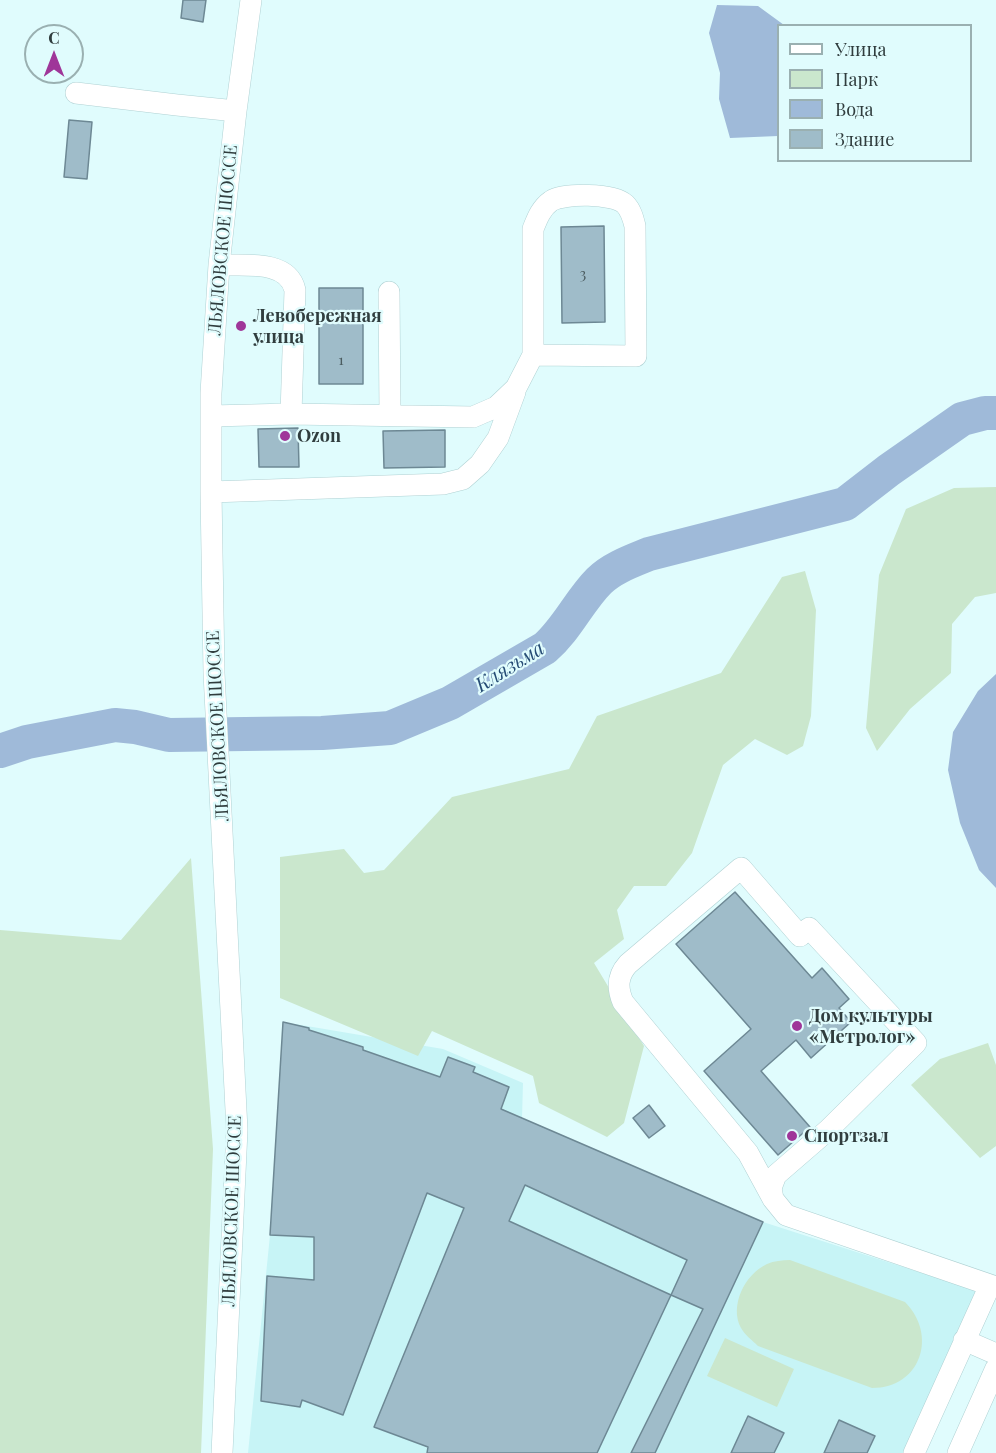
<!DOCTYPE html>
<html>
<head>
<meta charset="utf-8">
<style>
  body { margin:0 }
  #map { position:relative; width:996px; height:1453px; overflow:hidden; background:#e0fcfd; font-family:"Playfair Display",serif }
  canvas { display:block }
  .legend { position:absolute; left:777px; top:24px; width:195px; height:138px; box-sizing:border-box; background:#e0fcfd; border:2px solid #9ab0b1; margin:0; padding:8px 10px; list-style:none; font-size:18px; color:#303d3e }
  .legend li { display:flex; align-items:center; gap:12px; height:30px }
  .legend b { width:30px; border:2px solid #9ab0b1 }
  .north { position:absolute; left:24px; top:24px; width:60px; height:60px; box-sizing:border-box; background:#e0fcfd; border:2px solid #9ab0b1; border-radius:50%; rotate:0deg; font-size:16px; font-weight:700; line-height:24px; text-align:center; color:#303d3e }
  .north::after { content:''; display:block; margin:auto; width:21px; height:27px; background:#9f3699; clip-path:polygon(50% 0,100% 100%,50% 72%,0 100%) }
</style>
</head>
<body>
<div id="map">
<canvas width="996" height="1453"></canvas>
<ul class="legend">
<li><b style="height:8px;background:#fff"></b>Улица</li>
<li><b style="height:16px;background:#cae7cd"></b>Парк</li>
<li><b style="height:16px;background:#9fbad9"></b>Вода</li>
<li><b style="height:16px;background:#9fbcc9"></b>Здание</li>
</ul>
<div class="north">С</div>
</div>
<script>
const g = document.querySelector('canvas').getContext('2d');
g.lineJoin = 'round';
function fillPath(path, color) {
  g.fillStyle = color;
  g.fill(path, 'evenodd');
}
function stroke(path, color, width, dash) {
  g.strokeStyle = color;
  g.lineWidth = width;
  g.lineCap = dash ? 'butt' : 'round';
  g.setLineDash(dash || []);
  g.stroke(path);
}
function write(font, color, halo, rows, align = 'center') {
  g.font = font + ' "Playfair Display",serif';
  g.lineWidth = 4.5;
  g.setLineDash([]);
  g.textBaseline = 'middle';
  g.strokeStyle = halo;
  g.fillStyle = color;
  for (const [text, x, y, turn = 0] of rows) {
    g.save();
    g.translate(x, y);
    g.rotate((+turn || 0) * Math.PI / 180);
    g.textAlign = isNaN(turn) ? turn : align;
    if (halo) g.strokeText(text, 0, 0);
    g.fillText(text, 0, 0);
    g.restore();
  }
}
fillPath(new Path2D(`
  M283 1022 443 1049 523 1083 522 1118 763 1222 978 1291 907 1453H248L270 1235Z`), '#c7f4f6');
fillPath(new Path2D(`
  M996 487V593L975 597 952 624 951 673 910 709 877 751 866 728 879 575 906 509 954 488Z
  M805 571 816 610 811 716 803 746 787 755 755 739 723 765 692 853 666 886H634L617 910 624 939 594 963 644 1046 624 1123 607 1137 539 1103 533 1076 432 1031 418 1056 280 998V857L344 849 364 873 384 870 452 797 569 769 597 716 721 673 782 577Z
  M191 858 213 1149 201 1453H0V930L121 940Z
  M988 1043 996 1065V1146L980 1158 911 1085 940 1059Z
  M790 1260 905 1302C938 1335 921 1388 872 1388L758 1346C752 1340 745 1335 741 1328 729 1306 745 1274 767 1264 774 1261 782 1260 790 1260Z
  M725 1338 794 1369 777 1407 707 1376Z`), '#cae7cd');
fillPath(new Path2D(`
  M717 5 758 6 784 25 778 26V136L730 138 719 99 720 73 709 33Z
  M996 674V888L979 870 960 823 948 770 953 732 978 691Z`), '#9fbad9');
stroke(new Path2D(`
  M0 751 27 742 115 725 135 727 169 735 322 733 390 728 450 703 545 648C567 629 579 601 599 581 612 568 632 561 649 554L845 504 889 470 962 419 985 413H996`), '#9fbad9', 34);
const building = new Path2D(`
  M183 0H206L203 22 181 18Z
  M69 120 92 122 87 179 64 177Z
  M604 226 605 322 562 323 561 227Z
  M319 288H363V384H319Z
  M298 428 299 467H259L258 429Z
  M445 430V467L384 468 383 431Z
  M735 892 812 978 822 968 849 999 839 1008 851 1022 811 1058 796 1040 761 1071 810 1127 778 1155 704 1071 751 1029 676 944Z
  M283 1022 309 1028V1030L363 1047V1050L440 1077 448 1057 475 1067 473 1072 509 1087 501 1109 763 1222 655 1453H631L703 1309 671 1295 597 1453H427L428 1447 374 1427 464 1208 427 1193 343 1415 302 1400 300 1407 261 1401 267 1276 314 1280V1237L270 1235ZM525 1185 687 1260 671 1295 509 1221Z
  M649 1105 665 1126 649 1138 633 1118Z
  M748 1416 784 1433 774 1453H731Z
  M839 1420 875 1436 867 1453H824Z`);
fillPath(building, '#9fbcc9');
stroke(building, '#6d8894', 1.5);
const minor = new Path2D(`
  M76 93 177 105 236 111
  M219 265C244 266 288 259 295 290L291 414
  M389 292 390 415
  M211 416 291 414 473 417 496 407 516 388 533 355V229C537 219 541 208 551 201 564 193 613 193 625 204 631 210 633 218 635 226L636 356 533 355
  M211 492 443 484 463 479 480 464 498 438 515 392
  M773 1199 748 1153 623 1002C617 988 617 976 628 964L741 868 800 936 809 928 916 1043 828 1130 776 1175 771 1188 773 1199 786 1215 996 1287
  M964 1340 996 1354
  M222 1453 237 1130 214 673 211 492V393L219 265 236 111 251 0
  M914 1453 990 1285
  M958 1453 996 1368`);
stroke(minor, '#afd1d3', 22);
stroke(minor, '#fff', 21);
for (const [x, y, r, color] of [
  [241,326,6,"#9f3699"],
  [285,436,6,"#9f3699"],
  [797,1026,6,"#9f3699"],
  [792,1136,6,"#9f3699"]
]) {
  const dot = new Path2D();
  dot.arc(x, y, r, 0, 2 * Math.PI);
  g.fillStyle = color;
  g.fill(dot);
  stroke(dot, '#e0fcfd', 2);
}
write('15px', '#4c5d61', null, [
  ["3",583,274],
  ["1",341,360]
]);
write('18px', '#303d3e', '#e0fcfd', [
  ["ЛЬЯЛОВСКОЕ ШОССЕ",223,240,-85],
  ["ЛЬЯЛОВСКОЕ ШОССЕ",218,726,-93],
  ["ЛЬЯЛОВСКОЕ ШОССЕ",232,1211,-88]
]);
write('bold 18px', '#303d3e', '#e0fcfd', [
  ["Левобережная",253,316],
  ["улица",253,337],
  ["Ozon",297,436],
  ["Дом культуры",809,1016],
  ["«Метролог»",809,1037],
  ["Спортзал",804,1136]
], 'left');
write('italic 20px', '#264c75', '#e0fcfd', [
  ["Клязьма",510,667,-32]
]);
</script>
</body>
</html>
